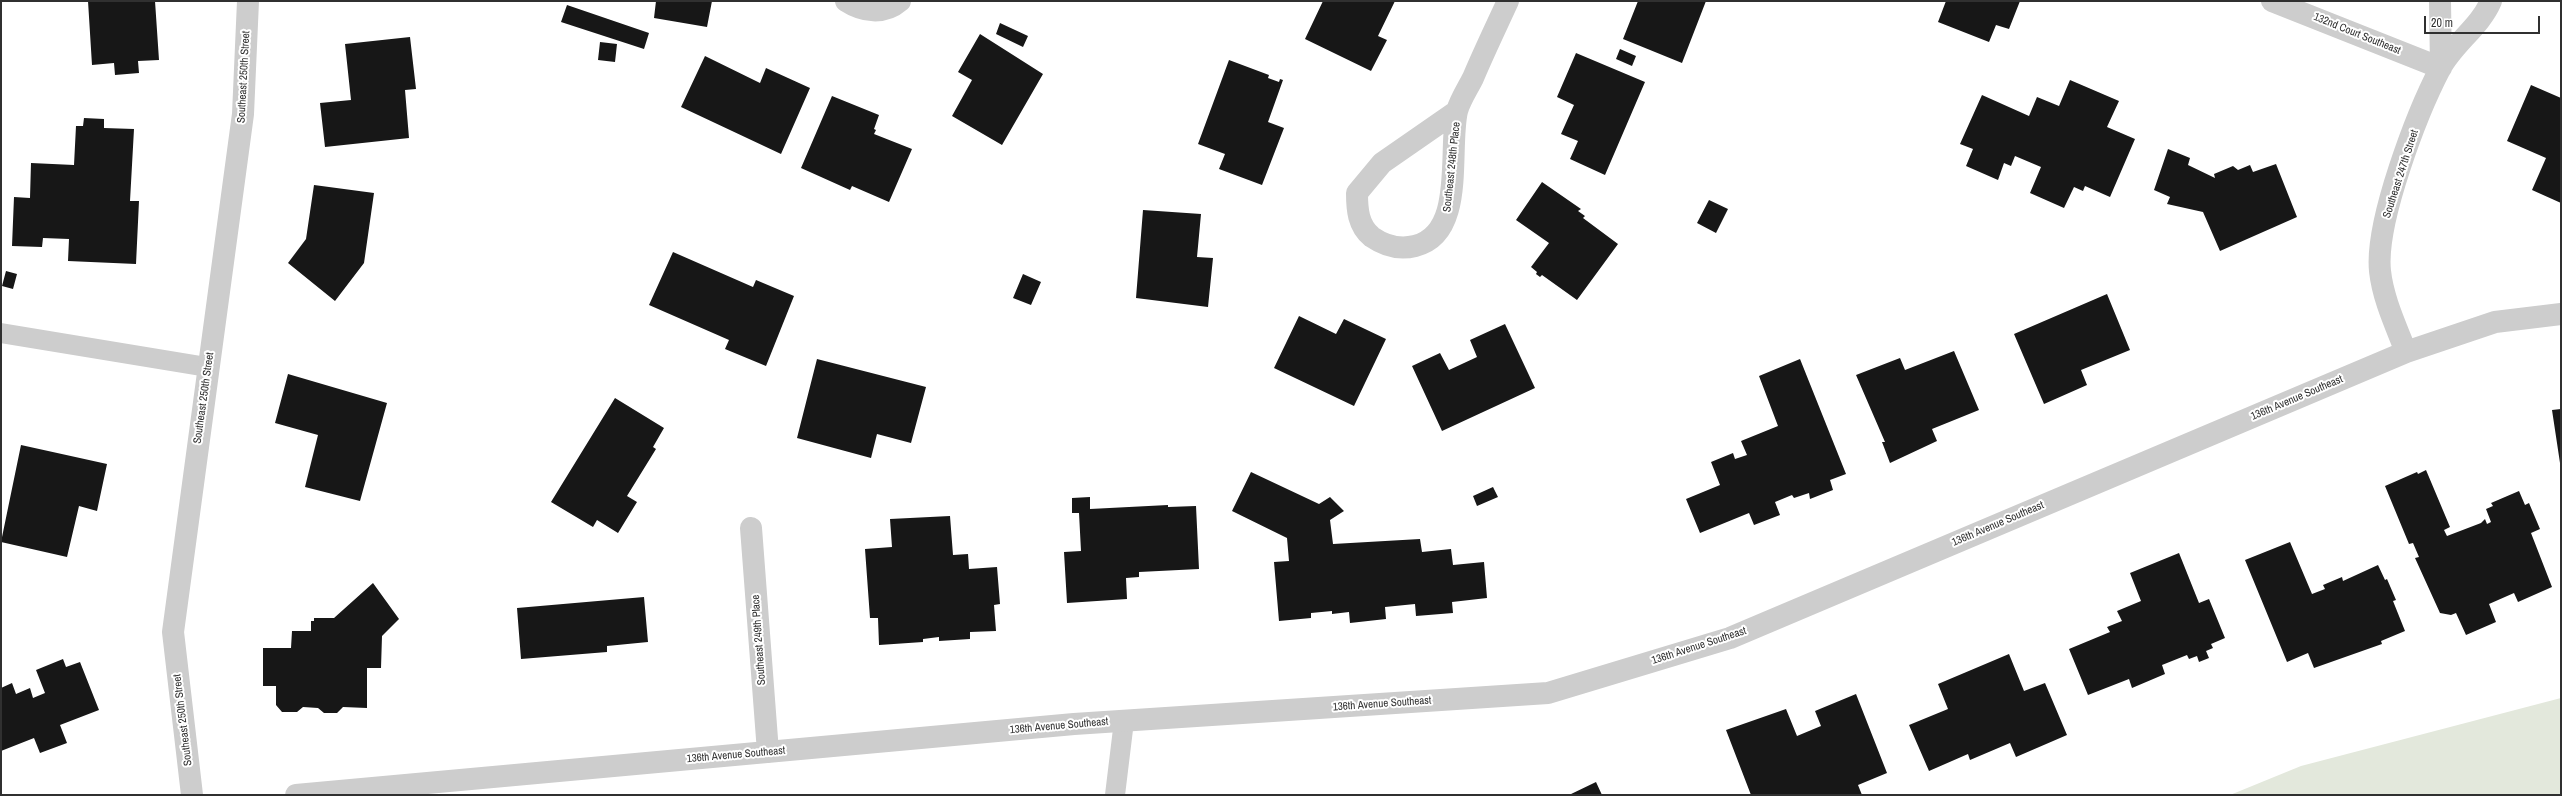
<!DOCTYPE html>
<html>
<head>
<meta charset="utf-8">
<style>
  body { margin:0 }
  #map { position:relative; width:2562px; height:796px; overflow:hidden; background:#fff; font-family:"Archivo Narrow",sans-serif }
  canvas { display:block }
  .frame { position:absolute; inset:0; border:2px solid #303030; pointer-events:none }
  .scale { position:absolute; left:2424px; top:16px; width:116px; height:18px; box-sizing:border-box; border:2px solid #303030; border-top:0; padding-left:5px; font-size:12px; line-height:14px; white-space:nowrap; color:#303030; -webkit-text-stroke:3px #fff; paint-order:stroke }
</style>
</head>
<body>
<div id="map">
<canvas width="2562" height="796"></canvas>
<div class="frame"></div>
<div class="scale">20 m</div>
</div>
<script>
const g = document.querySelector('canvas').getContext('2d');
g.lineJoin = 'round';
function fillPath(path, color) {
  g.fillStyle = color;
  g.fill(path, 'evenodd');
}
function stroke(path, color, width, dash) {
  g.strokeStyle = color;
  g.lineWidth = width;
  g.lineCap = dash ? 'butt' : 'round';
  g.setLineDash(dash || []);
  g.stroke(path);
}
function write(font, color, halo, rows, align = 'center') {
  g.font = font + ' "Archivo Narrow",sans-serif';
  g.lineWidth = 4;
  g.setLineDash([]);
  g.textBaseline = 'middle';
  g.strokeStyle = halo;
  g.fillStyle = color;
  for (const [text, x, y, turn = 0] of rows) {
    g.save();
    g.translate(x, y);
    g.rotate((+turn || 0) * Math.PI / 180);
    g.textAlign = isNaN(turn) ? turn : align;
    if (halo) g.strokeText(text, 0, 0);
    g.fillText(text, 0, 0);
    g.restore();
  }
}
fillPath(new Path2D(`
  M2561 698V795H2230L2301 766Z`), '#e3e8dc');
fillPath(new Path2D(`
  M88 1H155L159 60 138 61 139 73 115 75 114 63 92 65Z
  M656 1H712L707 27 654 18Z
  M1323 1H1395L1378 36 1387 40 1371 71 1305 39Z
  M1638 1H1706L1682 63 1623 39Z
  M1946 1H2020L2009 29 1996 25 1989 42 1938 22Z
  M567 5 649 33 644 49 561 22Z
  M1000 23 1028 36 1023 47 996 34Z
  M980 34 1043 74 1002 145 952 116 972 80 958 72Z
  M410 37 416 89 405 90 409 138 325 147 320 103 351 100 345 44Z
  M600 42 617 44 615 62 598 60Z
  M1620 49 1636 56 1632 66 1616 59Z
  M1576 53 1645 82 1605 175 1570 159 1578 141 1561 134 1574 105 1557 97Z
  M705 56 760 83 766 68 810 88 781 154 681 107Z
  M1229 60 1269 75 1268 78 1279 82 1280 79 1283 80 1268 122 1284 128 1262 185 1219 169 1225 154 1198 144Z
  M2070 80 2119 101 2107 127 2135 139 2110 197 2085 186 2083 191 2074 187 2064 208 2030 193 2041 167 2015 156 2011 166 2004 163 1998 180 1966 166 1973 149 1960 144 1982 95 2029 116 2037 97 2059 106Z
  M2531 85 2561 98V203L2532 190 2546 158 2507 141Z
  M832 96 879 115 874 129 876 130 874 134 912 149 889 202 852 186 850 190 801 168Z
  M84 118 104 119V128L134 129 130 201H139L136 264 68 261 69 239 43 238 42 247 12 246 14 197 30 198 31 163 74 165 76 126H83Z
  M2168 149 2190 158 2188 165 2215 178 2214 174 2233 166 2238 170 2250 165 2253 172 2276 164 2297 217 2220 251 2203 212 2167 204 2170 197 2154 190Z
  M1542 182 1581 209 1578 211 1585 216 1583 218 1618 244 1577 300 1542 275 1540 277 1536 274 1537 272 1531 267 1549 243 1516 220Z
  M314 185 374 193 364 263 335 301 288 263 306 239Z
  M1709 200 1728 209 1716 233 1697 223Z
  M1143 210 1201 214 1197 257 1213 258 1208 307 1136 298Z
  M673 252 753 287 756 280 794 296 766 366 725 349 729 340 649 305Z
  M6 271 17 274 13 289 2 286Z
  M1023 274 1041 282 1031 305 1013 298Z
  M2107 294 2130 350 2081 370 2087 385 2044 404 2014 334Z
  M1299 316 1336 334 1344 319 1386 339 1354 406 1274 368Z
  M1505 324 1535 388 1442 431 1412 366 1440 353 1449 370 1477 357 1470 340Z
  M1954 351 1979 410 1932 429 1937 441 1890 463 1882 442H1885L1856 375 1900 358 1905 370Z
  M817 359 926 387 911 443 877 434 871 458 797 438Z
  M1800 359 1846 474 1830 480 1833 490 1810 499 1809 493 1794 498 1792 495 1775 502 1780 515 1754 525 1749 513 1700 533 1686 499 1720 485 1711 462 1733 453 1735 459 1747 455 1741 441 1778 426 1759 376Z
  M288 374 387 403 360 501 305 487 318 435 275 423Z
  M615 398 664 428 653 447 656 449 627 496 637 502 618 533 597 520 593 527 551 502Z
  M2561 409V463H2560L2552 410Z
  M21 445 107 464 97 511 79 506 67 557 1 542Z
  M2426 470 2450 527 2444 530 2447 536 2481 523 2485 519 2487 524 2491 522 2486 509 2493 506 2491 503 2519 491 2525 505 2529 503 2540 529 2531 533 2552 587 2518 602 2514 593 2489 604 2496 622 2466 635 2456 613 2451 615 2440 613 2415 558 2419 557 2413 543 2409 544 2385 486 2417 472 2418 474Z
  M1251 472 1319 504 1330 497 1344 511 1330 520 1333 544 1420 539 1422 552 1451 549 1453 565 1484 562 1487 598 1452 602 1453 613 1416 616 1415 604 1385 607 1386 619 1350 623 1349 612 1332 614V611L1311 613V618L1279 621 1274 562 1289 561 1287 538 1232 511Z
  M1493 487 1498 497 1477 506 1473 496Z
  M1090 497V509L1168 505V507L1196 506 1199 569 1139 572V577L1126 578 1127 599 1067 603 1064 552 1081 551 1079 513H1072V498Z
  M950 516 953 555 968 554 969 569 997 567 1000 604 994 605 996 631 970 632V639L939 641V637L923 639V642L879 645 878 618H870L865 549 892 547 890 519Z
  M2290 542 2312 594 2325 589 2323 585 2342 577 2343 581 2378 565 2385 580 2387 579 2396 600 2393 601 2405 631 2381 641 2382 644 2314 668 2308 653 2287 662 2245 560Z
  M2179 553 2199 603 2209 599 2225 638 2211 644 2213 648 2206 651 2209 658 2199 662 2197 656 2189 659 2187 655 2162 665 2165 674 2132 688 2129 679 2088 695 2069 649 2110 632 2107 627 2122 621 2117 611 2141 601 2130 573Z
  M373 583 399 619 382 636 381 668H367V708L343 707 337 713H324L318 708 303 707 297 712H282L276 705V686H263V648H291L292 631H311V621H314V618H334Z
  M644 597 648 642 607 646V652L521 659 517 608Z
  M2009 654 2024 691 2045 683 2067 735 2016 757 2010 743 1970 760 1968 754 1929 771 1909 725 1948 709 1938 684Z
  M63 659 66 667 80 662 99 710 60 725 67 743 40 753 34 738 1 751V688L12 683 16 694 30 688 33 698 45 693 36 670Z
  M1856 694 1887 773 1858 785 1862 795H1751L1726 730 1786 709 1797 736 1821 726 1815 711Z
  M1596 782 1602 795H1569Z`), '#171717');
stroke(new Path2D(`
  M1 333 207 367
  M1115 795 1124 721`), '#cdcdcd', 20);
stroke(new Path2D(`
  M846 1C863 12 884 15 900 1
  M2272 1 2441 68
  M2440 1 2441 68
  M1457 111 1382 163 1357 193C1357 209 1358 226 1372 237 1385 246 1399 250 1415 246 1466 234 1448 150 1457 111 1460 100 1468 88 1473 78 1484 52 1496 27 1508 1
  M2406 352C2396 326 2383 299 2380 271 2375 222 2417 113 2440 69 2453 44 2480 27 2491 1
  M751 528 768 752
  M192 795 173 632 243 114 248 1
  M296 795 1074 724 1548 693 1730 638 2406 352 2495 322 2561 314`), '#cdcdcd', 22);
write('11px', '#303030', '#fff', [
  ["132nd Court Southeast",2357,34,22],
  ["Southeast 250th Street",244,77,-87],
  ["Southeast 248th Place",1452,167,-84],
  ["Southeast 247th Street",2401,174,-72],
  ["Southeast 250th Street",204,398,-82],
  ["136th Avenue Southeast",2297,398,-23],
  ["136th Avenue Southeast",1998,524,-23],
  ["Southeast 249th Place",759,640,-94],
  ["136th Avenue Southeast",1699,646,-18],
  ["136th Avenue Southeast",1382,704,-4],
  ["Southeast 250th Street",183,720,-97],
  ["136th Avenue Southeast",1059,726,-5],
  ["136th Avenue Southeast",736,755,-5]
]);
</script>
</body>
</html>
